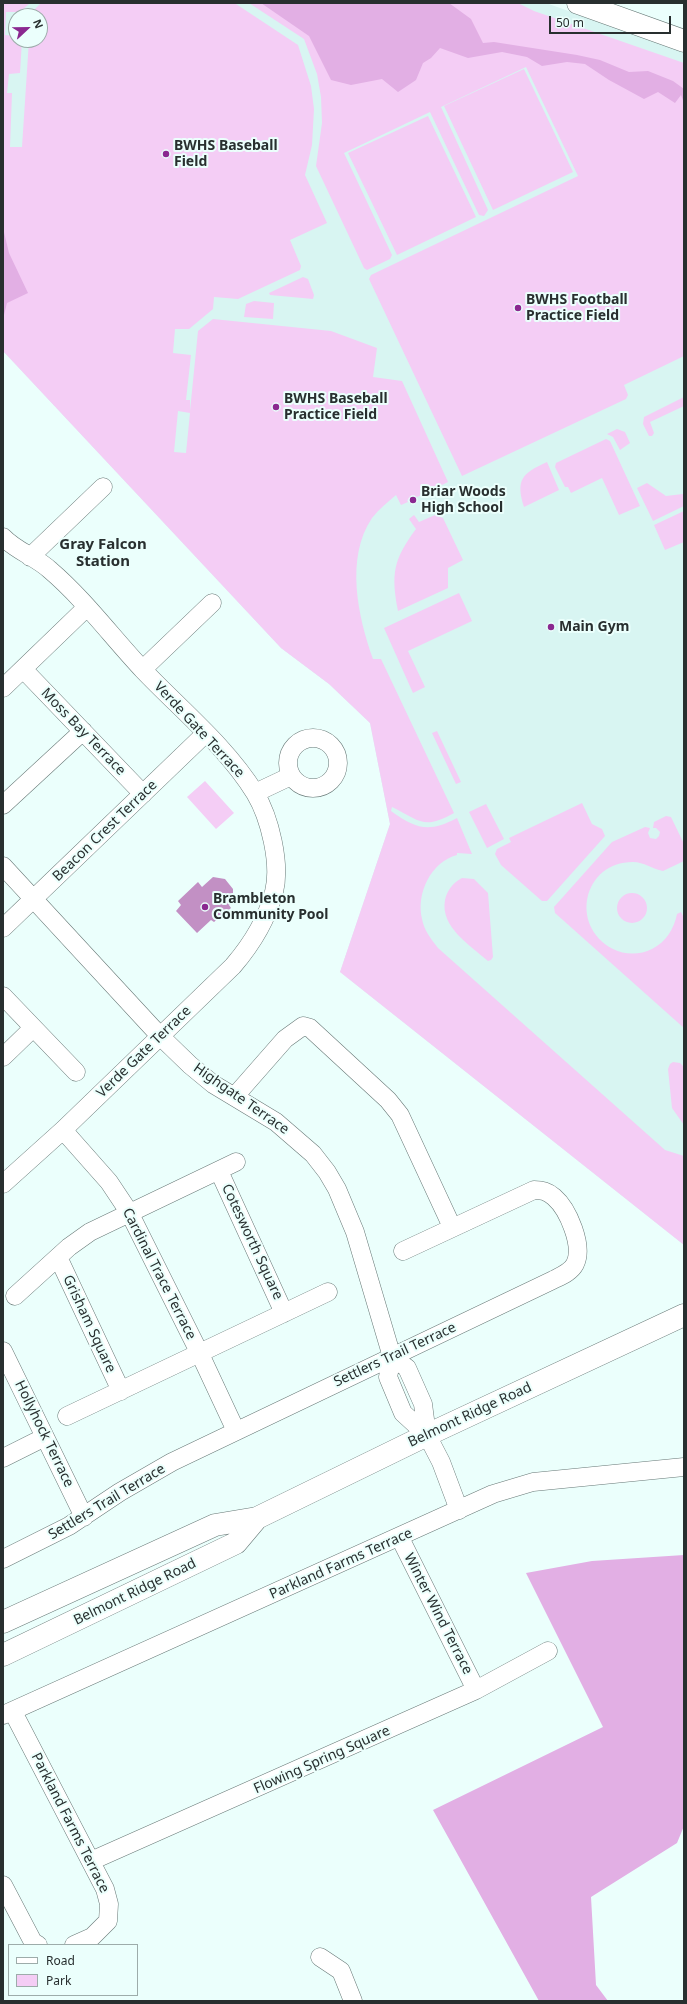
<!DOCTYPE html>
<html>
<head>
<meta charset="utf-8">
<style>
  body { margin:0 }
  #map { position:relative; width:687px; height:2004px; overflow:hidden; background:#ebfffc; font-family:"Noto Sans",sans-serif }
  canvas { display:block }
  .frame { position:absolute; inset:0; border:4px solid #282f2f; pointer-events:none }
  .legend { position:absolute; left:8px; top:1944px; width:130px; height:52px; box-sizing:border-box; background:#ebfffc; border:1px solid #9dacaa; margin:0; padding:5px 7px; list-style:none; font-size:12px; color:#282f2f }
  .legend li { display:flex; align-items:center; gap:8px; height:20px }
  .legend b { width:20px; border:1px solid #9dacaa }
  .north { position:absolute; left:8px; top:8px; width:40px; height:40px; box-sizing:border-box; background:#ebfffc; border:1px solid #9dacaa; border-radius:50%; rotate:68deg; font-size:11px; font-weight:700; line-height:16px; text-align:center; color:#282f2f }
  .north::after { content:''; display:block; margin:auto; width:14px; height:18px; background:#8a2890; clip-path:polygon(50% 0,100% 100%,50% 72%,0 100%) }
  .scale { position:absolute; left:549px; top:16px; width:122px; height:18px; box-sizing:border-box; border:2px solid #282f2f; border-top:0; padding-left:5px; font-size:12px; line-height:14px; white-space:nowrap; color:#282f2f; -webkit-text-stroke:3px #ebfffc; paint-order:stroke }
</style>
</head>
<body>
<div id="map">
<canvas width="687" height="2004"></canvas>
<div class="frame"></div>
<ul class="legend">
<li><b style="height:5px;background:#fff"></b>Road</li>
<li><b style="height:11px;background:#f4cdf5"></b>Park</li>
</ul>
<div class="north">N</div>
<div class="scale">50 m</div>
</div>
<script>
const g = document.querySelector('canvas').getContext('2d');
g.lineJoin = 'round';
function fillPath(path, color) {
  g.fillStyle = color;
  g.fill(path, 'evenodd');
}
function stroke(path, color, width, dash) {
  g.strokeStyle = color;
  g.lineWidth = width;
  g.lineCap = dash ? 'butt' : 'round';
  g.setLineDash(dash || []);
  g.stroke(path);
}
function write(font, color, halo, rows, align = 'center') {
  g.font = font + ' "Noto Sans",sans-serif';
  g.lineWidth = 4;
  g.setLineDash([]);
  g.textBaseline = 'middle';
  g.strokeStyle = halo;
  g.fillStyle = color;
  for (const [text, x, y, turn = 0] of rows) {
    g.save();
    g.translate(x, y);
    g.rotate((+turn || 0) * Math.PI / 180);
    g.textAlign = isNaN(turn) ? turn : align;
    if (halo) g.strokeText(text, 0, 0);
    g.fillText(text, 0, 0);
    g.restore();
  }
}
fillPath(new Path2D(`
  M3 3H546L684 52V1245L340 972 390 824 370 723 329 684 281 648 3 351ZM16 16H40V40H16Z`), '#d8f5f2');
fillPath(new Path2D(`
  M3 3H30L20 12H6L5 35 16 36V40H22L20 73 9 74 7 93H12L10 147H22L29 40H40V16H31V13L41 3 236 4 298 45 311 86 314 109 312 145 305 175 327 223 290 240 301 266 300 270 238 299 214 297 213 309 189 329H175L173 353 191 355 186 400H190V411L198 331 213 319 331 331 377 348 373 377 402 381 448 482 413 499 412 498 407 500 408 502 401 505 396 495C388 502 379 509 372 518 345 558 358 617 373 659H381L454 813C424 830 420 821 392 807L391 811C416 829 429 833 457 818L472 854 457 853V855C431 862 416 893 422 919 424 930 431 939 438 948L665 1150 684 1156V1245L340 972 390 824 370 723 329 684 281 648 3 351ZM178 411 190 413 186 453 174 452Z
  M249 3H518L534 11 684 63V356L624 385 628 395 626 399 462 476 369 279 371 275 578 176 526 67 441 107 488 210 484 216 479 215 430 112 344 153 392 255 390 259 367 270 364 268 316 166 322 123 321 97 317 74 304 39Z
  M524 69 573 172 493 210 444 106Z
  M428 116 476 217 397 255 348 153Z
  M303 277 308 279 314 295 313 299 270 295 269 293Z
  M254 301 274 303 273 319 244 317 246 304Z
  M684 397V406L650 422 654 433 652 436H649L643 424 644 417Z
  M617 429 625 432 630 443 620 450 613 437 607 434Z
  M606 439 610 441 640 506 619 515 602 478 571 493 568 487H565L555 467 556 463Z
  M547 462 559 490 524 507C515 479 523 473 547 462Z
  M647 483 666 496 683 494 684 506 653 521 637 488Z
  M684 511V542L665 550 654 525Z
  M414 515 419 522 435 515 443 518 463 560 448 568V588L398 611C391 574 393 560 416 529L409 519Z
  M459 593 472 621 408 651 425 687 413 693 384 628Z
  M437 731 461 782 456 784 432 733Z
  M205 781 234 813 216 829 187 797Z
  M582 803 592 824 602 829 605 836 547 901H542L501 865 495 854 497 849 511 842 509 838Z
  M486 804 504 839 487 848 469 812Z
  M666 816 671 817 684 844V861L663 871C652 869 644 862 633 862 583 862 569 926 613 949 625 955 640 955 652 949 666 942 674 929 677 914L681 912 684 918V1028L555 913 554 907 612 842 645 827 650 828 648 833 650 838 656 839 659 836 660 832 656 828H653L654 822Z
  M462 878 474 879 488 893 493 957 491 960 488 961C470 945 440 927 445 900 447 890 454 882 462 878Z
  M617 908a15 15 0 1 1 30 0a15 15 0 1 1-30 0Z
  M673 1062 680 1063 684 1067V1125L672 1108 668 1069 670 1064Z`), '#f4cdf5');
fillPath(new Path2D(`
  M261 3H449L471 19 483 43 494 42 577 55 600 60 629 72 648 71 673 81 684 89V103L681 95 675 103 658 92 644 99 609 80 585 64 567 62 542 66 527 57 502 52 468 58 440 48 431 58 423 63 416 80 398 92 382 79 351 85 331 80 309 36Z
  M3 228 9 253 28 293 7 303 3 319Z
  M684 1555V1826L677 1843 591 1897 596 1985 608 2001H539L433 1810 603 1727 526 1573 592 1561Z`), '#e2afe4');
fillPath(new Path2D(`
  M213 877 225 879 233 889V900L229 905 231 908 214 922 211 920 197 933 176 911 181 905 178 901 198 882 202 887Z`), '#c290c4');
const minor = new Path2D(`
  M3 537C16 551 36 557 50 570 84 599 112 637 143 670 180 709 226 746 255 793 270 818 281 864 274 892 267 919 251 945 233 966L63 1130 3 1184
  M30 557 103 487
  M23 669 143 794
  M143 669 212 603
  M3 688 87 607
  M288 763a25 25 0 1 1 50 0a25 25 0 1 1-50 0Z
  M255 793 291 776
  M3 805 83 731
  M3 866 160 1036 190 1065 213 1084 276 1122 313 1154 327 1172 337 1189 355 1232 392 1357 388 1377 403 1413 427 1435
  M3 928 206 733
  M3 996 76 1072
  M3 1057 33 1028
  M235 1096 285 1039 303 1026 310 1028 388 1100 400 1115 452 1227
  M63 1130 109 1182 129 1212 200 1354 236 1431
  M219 1171 284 1313
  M58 1257 121 1391
  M15 1296 69 1247 90 1232 236 1162
  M3 1351 84 1517
  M392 1357 407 1368 423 1404 427 1435 441 1462 459 1510
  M67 1416 328 1292
  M3 1458 45 1437
  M400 1538 476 1690
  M3 1559 69 1526 120 1492 172 1462 553 1280C561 1276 571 1272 575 1264 584 1246 568 1209 554 1197 547 1191 542 1190 534 1190L403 1251
  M13 1712 105 1889 109 1904 108 1921 92 1937 74 1945
  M3 1715 493 1494 533 1482 684 1467
  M91 1861 476 1690 548 1651
  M3 1885 33 1942 38 1945
  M320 1957 341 1971 353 2001`);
const major = new Path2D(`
  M578 3 684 41
  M3 1622 215 1525 257 1518 427 1435 684 1315
  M3 1655 236 1543 257 1518`);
stroke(minor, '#677876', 19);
stroke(major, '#677876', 23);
stroke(minor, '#fff', 18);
stroke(major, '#fff', 22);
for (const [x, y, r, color] of [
  [166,154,4,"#8a2890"],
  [518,308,4,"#8a2890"],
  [276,407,4,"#8a2890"],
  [413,500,4,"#8a2890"],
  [551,627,4,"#8a2890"],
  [205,907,4,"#8a2890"]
]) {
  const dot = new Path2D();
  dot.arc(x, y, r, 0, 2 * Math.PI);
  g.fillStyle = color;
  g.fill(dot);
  stroke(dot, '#ebfffc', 1.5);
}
write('bold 14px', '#282f2f', '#ebfffc', [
  ["BWHS Baseball",174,146],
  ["Field",174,162],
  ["BWHS Football",526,300],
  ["Practice Field",526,316],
  ["BWHS Baseball",284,399],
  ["Practice Field",284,415],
  ["Briar Woods",421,492],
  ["High School",421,508],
  ["Main Gym",559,627],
  ["Brambleton",213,899],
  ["Community Pool",213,915]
], 'left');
write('14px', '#282f2f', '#ebfffc', [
  ["Verde Gate Terrace",199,730,47],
  ["Moss Bay Terrace",83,732,46],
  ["Beacon Crest Terrace",105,831,-44],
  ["Verde Gate Terrace",144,1052,-44],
  ["Highgate Terrace",241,1099,35],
  ["Cotesworth Square",252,1242,65],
  ["Cardinal Trace Terrace",159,1274,63],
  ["Grisham Square",89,1324,65],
  ["Settlers Trail Terrace",395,1355,-25],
  ["Belmont Ridge Road",470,1415,-25],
  ["Hollyhock Terrace",44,1434,64],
  ["Settlers Trail Terrace",107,1502,-31],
  ["Parkland Farms Terrace",341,1564,-24],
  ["Belmont Ridge Road",135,1592,-26],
  ["Winter Wind Terrace",438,1614,63],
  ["Flowing Spring Square",322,1760,-24],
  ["Parkland Farms Terrace",70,1823,63]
]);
write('bold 15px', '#282f2f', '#ebfffc', [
  ["Gray Falcon",103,545],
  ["Station",103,562]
]);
</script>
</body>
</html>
